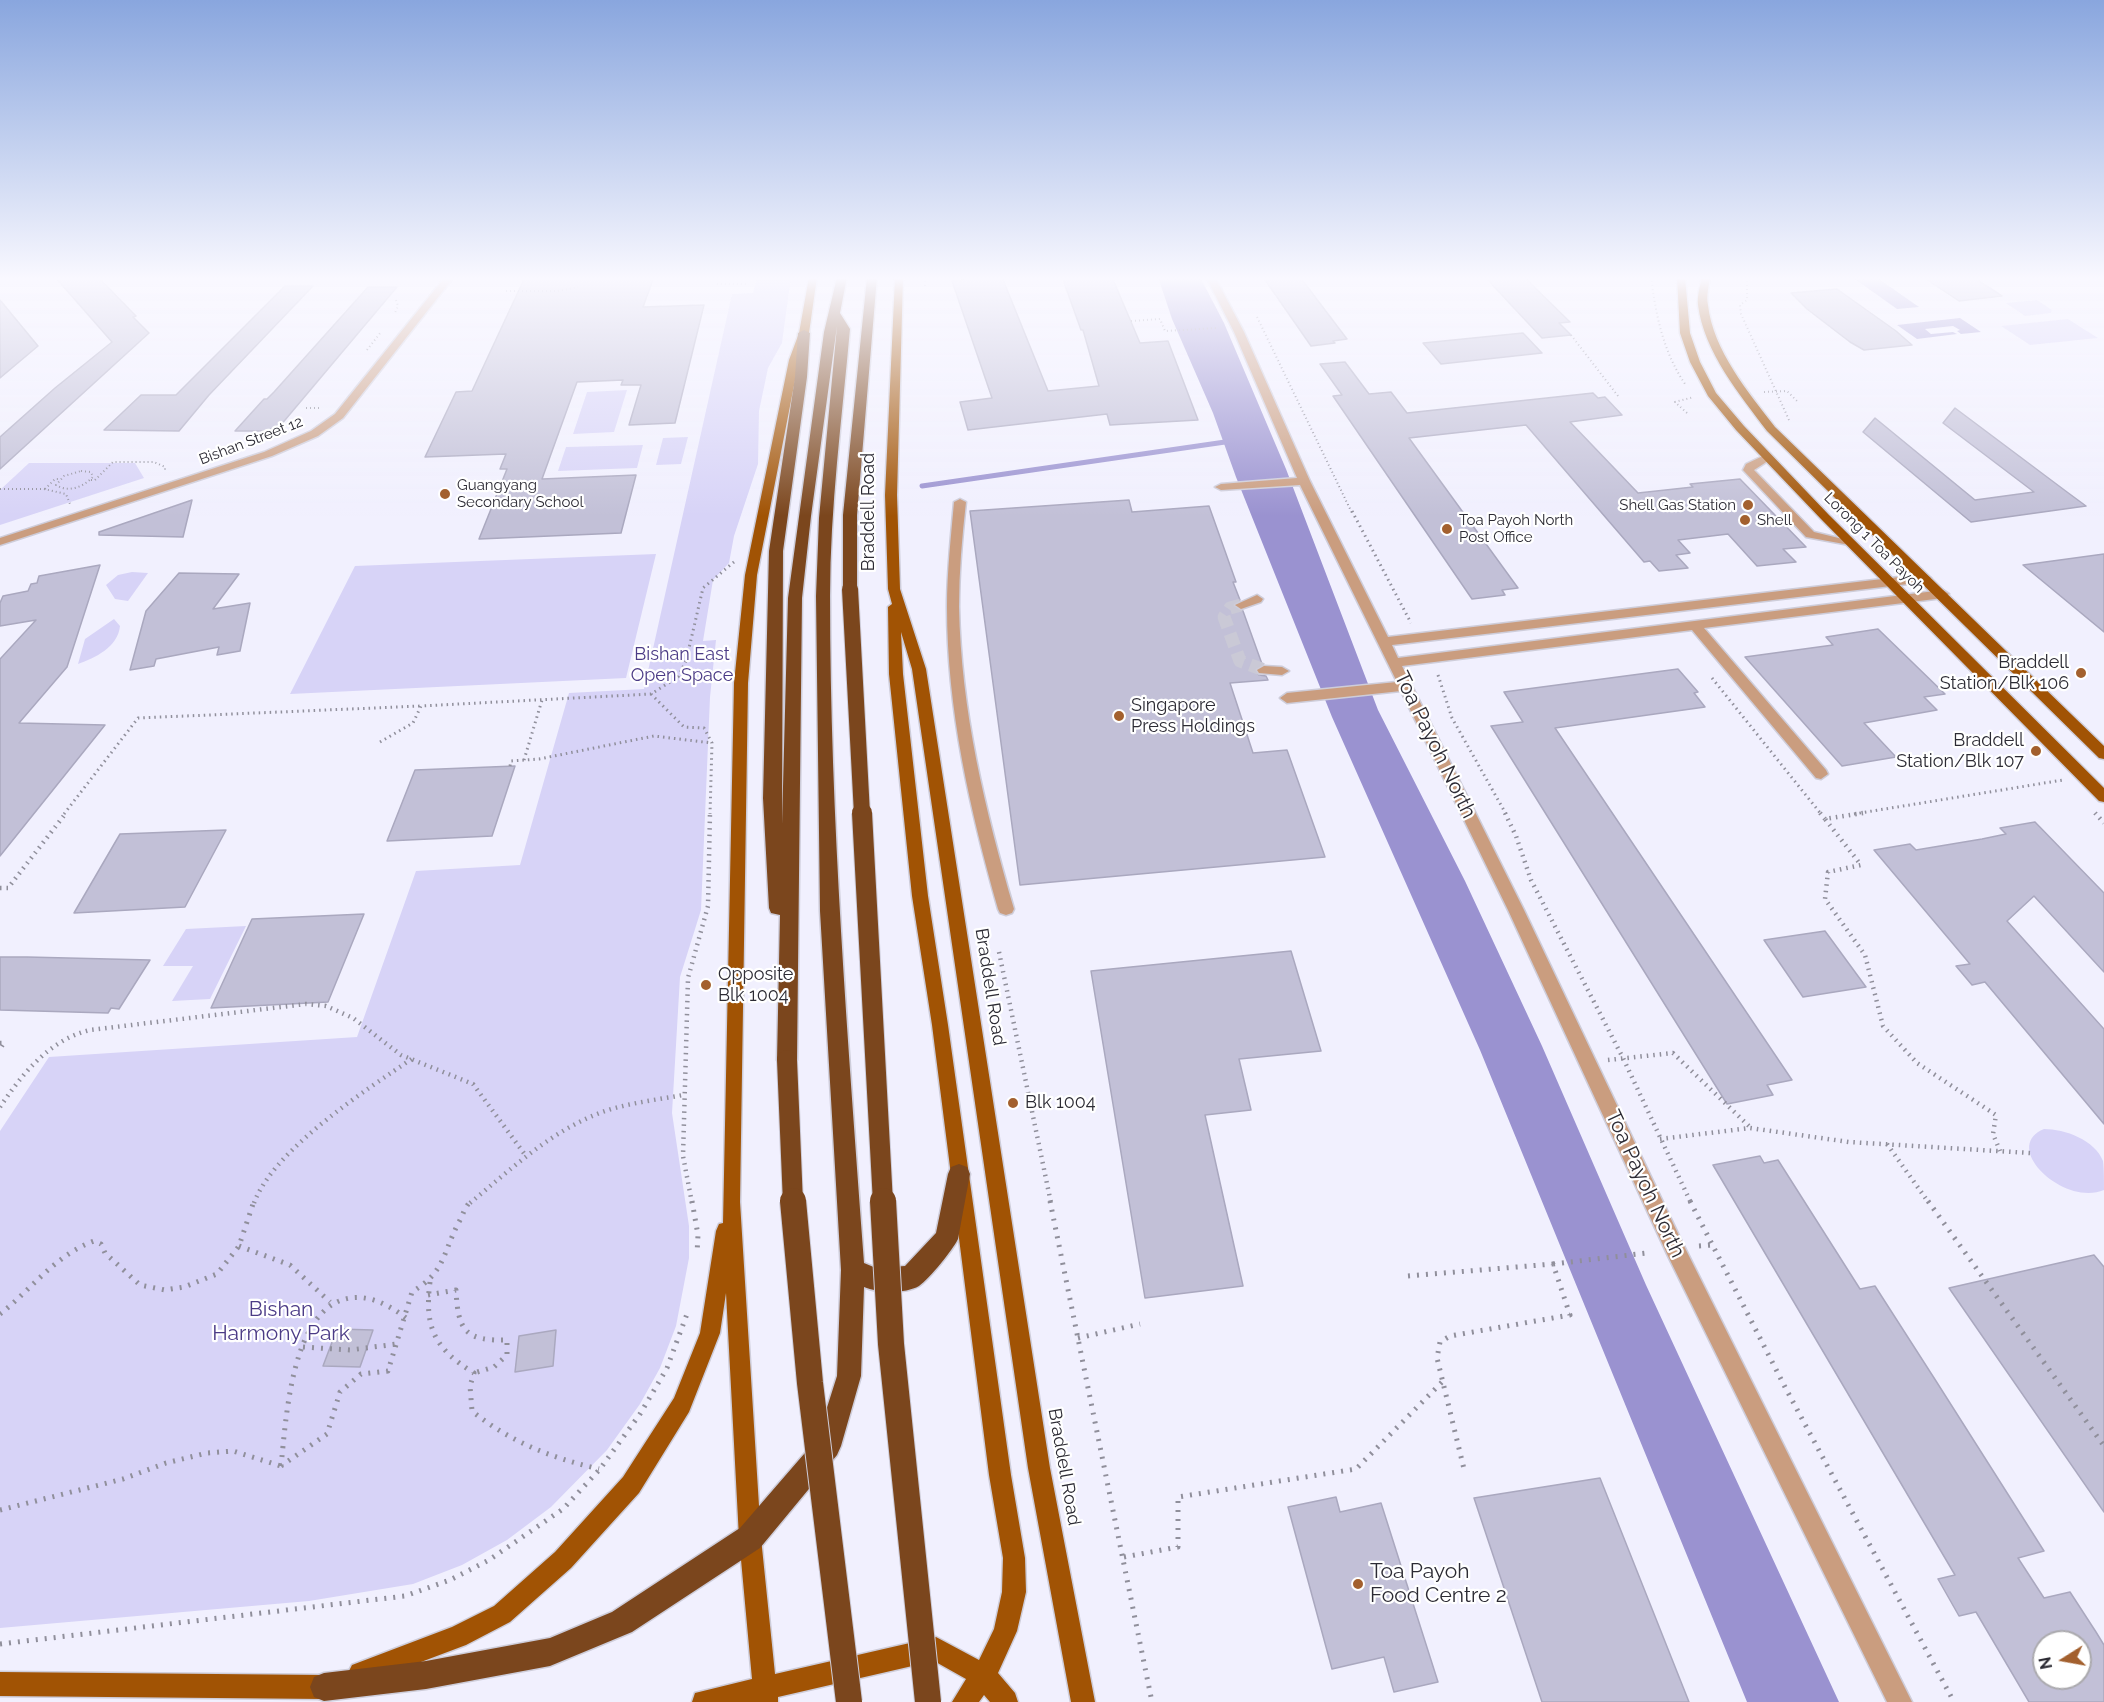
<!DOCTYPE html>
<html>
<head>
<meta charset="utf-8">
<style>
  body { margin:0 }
  #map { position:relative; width:2104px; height:1702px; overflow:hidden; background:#f1f0fe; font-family:Raleway,sans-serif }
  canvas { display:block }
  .north { position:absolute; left:2032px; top:1630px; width:60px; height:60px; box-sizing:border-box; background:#fff; border:2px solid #abaaae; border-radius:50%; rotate:259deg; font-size:16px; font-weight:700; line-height:24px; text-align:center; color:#2c2b34 }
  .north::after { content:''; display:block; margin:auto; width:21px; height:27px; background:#a3602e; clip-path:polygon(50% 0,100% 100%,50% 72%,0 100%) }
</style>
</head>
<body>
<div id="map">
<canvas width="2104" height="1702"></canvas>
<div class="north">N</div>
</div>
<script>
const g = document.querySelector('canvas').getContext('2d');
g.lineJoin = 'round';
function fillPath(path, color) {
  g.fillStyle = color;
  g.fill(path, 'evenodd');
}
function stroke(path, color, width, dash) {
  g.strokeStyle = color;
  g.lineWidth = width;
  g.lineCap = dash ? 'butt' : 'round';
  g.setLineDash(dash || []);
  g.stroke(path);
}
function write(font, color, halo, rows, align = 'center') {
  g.font = font + ' Raleway,sans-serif';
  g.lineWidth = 4.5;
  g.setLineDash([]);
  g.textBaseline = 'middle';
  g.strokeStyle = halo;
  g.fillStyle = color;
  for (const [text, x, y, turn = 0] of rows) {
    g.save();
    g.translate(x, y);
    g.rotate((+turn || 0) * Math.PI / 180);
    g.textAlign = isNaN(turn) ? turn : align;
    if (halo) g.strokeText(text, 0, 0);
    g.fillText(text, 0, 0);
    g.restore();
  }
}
fillPath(new Path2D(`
  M757 277H791L782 343 768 368 759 411 758 464 734 536 729 563 713 580 703 641 716 640 710 697 701 910 680 977 672 1113 689 1226V1258L676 1326 660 1368 640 1404 607 1450 551 1507 507 1540 462 1565 413 1584 309 1601 0 1628V1131L49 1057 357 1037 416 871 520 865 569 693 644 689 732 294 753 293Z
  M2037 300 2052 310 2051 313 2025 316 2006 303Z
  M2068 319 2098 338 2030 345 2001 326Z
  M627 390 614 432 573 434 587 392Z
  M688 437 681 464 656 465 663 438Z
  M643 445 637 468 558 471 566 447Z
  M29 463H135L144 478 0 525V490Z
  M656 554 626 678 290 694 355 566Z
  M132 572 148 573 128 601 115 599 106 585 118 575Z
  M114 619 120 626C118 647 95 658 78 664L85 639Z
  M246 926 210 999 172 1001 193 966H163L186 929Z
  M2044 1129C2065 1129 2095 1140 2103 1161 2104 1169 2104 1181 2104 1190 2064 1207 2000 1147 2044 1129Z`), '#d7d3f7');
fillPath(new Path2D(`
  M1158 277H1200L1224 323 1286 469 1378 710 1465 881 1542 1046 1646 1285 1839 1702H1747L1480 1050 1332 717 1236 477 1213 413 1172 319Z
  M1852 277H1876L1919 307 1897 309Z
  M1960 318 1981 332 1961 334 1957 331 1960 330 1953 326 1925 329 1931 334 1953 332 1957 334 1917 339 1897 325Z`), '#9a92d0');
stroke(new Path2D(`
  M922 486 1232 441`), '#9a92d0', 5);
const building = new Path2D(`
  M55 277H98L136 316 133 317 149 333 0 469V437L55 388 112 342Z
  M525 277H654L643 307 704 305 675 423 629 425 641 385H621L623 380 577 382 542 479 636 475 621 533 479 539 507 469H500L506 454 425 457 456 392 472 391Z
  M1002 277 1048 391 1099 386 1083 330H1081L1062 277H1112L1140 343 1168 341 1198 420 1110 425 1107 414 968 430 960 402 992 398 952 281Z
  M1263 277H1300L1347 339 1333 341 1335 343 1311 346Z
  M1485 277H1524L1570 322 1559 323 1571 335 1542 338Z
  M1923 277H1973L2002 296 1959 301Z
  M285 286H313L209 395 179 431 104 430 141 395H176Z
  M368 287H397L280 426 265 431H235L264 399H267L274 392Z
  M1837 289 1896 331 1912 345 1864 350 1850 342 1807 309 1791 293Z
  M0 300 38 346 0 378Z
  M1523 333 1542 353 1441 364 1423 343Z
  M1345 362 1369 394 1391 392 1407 413 1593 393 1598 398 1605 397 1622 415 1570 422 1638 493 1693 487 1690 484 1740 479 1806 547 1783 549 1796 562 1757 566 1728 534 1678 540 1690 553 1676 555 1688 568 1659 571 1650 561 1644 562 1526 425 1409 438 1518 588 1502 590 1505 595 1472 599 1333 396 1342 395 1320 364Z
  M1955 408 2067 492 2086 506 1971 522 1863 432 1875 418 1975 500 2034 492 1943 423Z
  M192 500 183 537 99 535V532Z
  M1129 500 1132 512 1209 506 1236 582H1233L1240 600 1233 606 1243 611 1262 664 1255 671 1259 675 1266 676 1268 680 1230 683 1253 753 1287 750 1325 857 1020 885 970 511Z
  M2104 554V632L2023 565Z
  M100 565 67 667 19 723 105 725 0 856V659L36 620 0 626V603L3 596 28 591 31 584 37 583 39 576Z
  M179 573 239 574 213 609 250 603 240 651 217 655 219 647 156 659 154 666 130 670 146 611Z
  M1878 629 1945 694 1924 697 1937 710 1864 723 1896 757 1842 766 1745 657 1833 645 1826 637Z
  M1678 669 1698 692 1694 693 1705 707 1555 728 1792 1080 1767 1085 1773 1095 1727 1104 1491 726 1523 722 1504 692Z
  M515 766 492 836 387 841 415 770Z
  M2035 822 2104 893V972L2034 896 2007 921 2104 1029V1124L1985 982 1972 985 1956 966 1970 964 1874 850 1910 844 1916 850 1982 839 2006 834 2000 828Z
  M226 830 185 907 74 913 120 834Z
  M364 914 328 1002 211 1008 252 919Z
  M1825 931 1866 987 1803 997 1764 940Z
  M1291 951 1321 1051 1239 1059 1251 1110 1205 1115 1243 1286 1145 1298 1091 971Z
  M0 957H27L150 960 119 1009 111 1008 108 1013 0 1010Z
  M1760 1156 1764 1163 1778 1160 1860 1289 1875 1286 1936 1381 2044 1551 2018 1558 2044 1598 2070 1592 2096 1632 2104 1645V1702H2029L1976 1612 1959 1616 1938 1579 1955 1575 1713 1165ZM2044 1642H2080V1678H2044Z
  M2094 1255 2104 1267V1512L1949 1288Z
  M337 1329 373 1330 360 1367 323 1366Z
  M556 1330 553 1366 515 1372 519 1336Z
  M1600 1478 1689 1702H1542L1474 1498Z
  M1336 1497 1340 1512 1381 1503 1438 1682 1394 1692 1384 1657 1332 1669 1288 1507Z`);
fillPath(building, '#c2c0d7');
stroke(building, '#aaa8bf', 1.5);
stroke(new Path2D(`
  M1241 605 1230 608 1224 617 1240 661 1264 670`), '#cac9d6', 13, [13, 7]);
const minor = new Path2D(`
  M445 277H454L343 418 318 436 272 456 0 545V538L264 452 311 431 335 414Z
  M1206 277H1215L1244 332 1310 481 1388 637 1925 574 1931 578 1925 582 1392 645 1398 658 1943 590 1949 594 1943 598 1704 628 1826 770 1828 774 1821 779 1816 778 1692 630 1402 666 1524 910 1682 1242 1912 1702H1887L1668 1256 1508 910 1401 691 1287 703 1280 698 1287 693 1397 682 1300 485 1221 490 1215 487 1221 484 1297 478 1234 332Z
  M1767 454 1771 455V459L1754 470 1814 532 1855 542V546L1806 537 1743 470 1746 464Z
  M960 499 966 502C962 537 959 572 959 607 961 711 985 810 1014 909L1012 913 1006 915 1000 913 998 909C970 810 947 710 947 607 947 572 951 537 954 502Z
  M1257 595 1263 599 1261 602 1241 609 1235 605Z
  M1264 666 1282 667 1289 671 1282 675 1259 673 1257 670Z`);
const major = new Path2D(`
  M809 277H817L809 333 799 360 757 575 748 683 740 1202 761 1538 775 1674 936 1637 979 1660 994 1629 1002 1592 1003 1558 989 1475 932 1025 912 896 889 674 888 607 892 604 888 589 885 495 895 277H903L897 495 900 589 926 669 1050 1468 1095 1702H1071L1028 1468 912 669 901 632 903 674 928 896 948 1025 1011 1475 1025 1558 1026 1592 1017 1631 998 1673 1015 1693 1018 1702H990L984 1695 979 1702H952L966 1679 934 1661 778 1697V1702H692L695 1693 752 1679 739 1538 726 1293 720 1333 689 1412 639 1493 571 1568 510 1622 466 1645 360 1685 352 1681 348 1673 352 1665 452 1627 494 1606 555 1552 623 1477 674 1398 700 1333 716 1231 719 1224 723 1223 734 683 745 575 789 360 799 333Z
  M1677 277H1685L1690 333 1700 362 1716 393 1744 426 1829 515 2104 788V802L2099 801 1821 519 1736 430 1708 396 1690 362 1680 333Z
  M1702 277H1710C1709 286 1706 296 1708 305 1713 350 1748 392 1775 427L2104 746V759L2099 758 1767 431C1740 395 1704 352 1698 305 1697 296 1700 286 1702 277Z
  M0 1672 324 1675 330 1673 338 1677 342 1685 338 1693 324 1699 0 1696Z`);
const highway = new Path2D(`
  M837 277H847L840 313 850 329C842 418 830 507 830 596 830 819 848 1041 864 1263L876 1268 905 1266 936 1233 948 1174 951 1167 959 1164 967 1167 970 1174 958 1239C952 1251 930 1278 919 1286 905 1294 878 1293 864 1287L861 1376 841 1446 837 1455 760 1548 632 1632 550 1666 426 1689 324 1701 314 1697 310 1687 314 1677 324 1673 426 1661 550 1638 612 1612 740 1528 817 1439 837 1376 841 1270 820 911 816 596 819 518 837 326 811 516 802 598 797 1060 794 1066 787 1069 780 1066 777 1060 780 915 771 913 769 908 763 798 769 551 795 377 798 333 804 330 810 333 807 377 783 551 782 824 788 598 824 332Z
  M867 277H877L857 515V589L850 594 843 589V515Z`);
stroke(minor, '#cecdda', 3);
stroke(major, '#cecdda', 3);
stroke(highway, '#cecdda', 3);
stroke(new Path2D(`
  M925 277V286
  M1651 277C1656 316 1663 351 1685 384
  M1747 277V300L1740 305 1741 314 1789 420
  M717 284H746
  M506 291H558L578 287
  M396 300 398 306 395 313H397
  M1257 317 1352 513
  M1131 321 1160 319 1165 331 1217 328
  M1571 335 1618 396
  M367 350 381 332
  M1764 392 1787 391 1798 402
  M306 408H320
  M1687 413 1675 402 1694 397
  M81 471 91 472 93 477C83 487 69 493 56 485L64 476Z
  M91 480H95L113 462H154L165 467V472
  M0 489H44L66 494 70 504
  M45 489 55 479H60`), '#908f9b', 2, [1, 3]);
stroke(new Path2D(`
  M1352 511 1411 623
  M1438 675 1452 718 1506 814
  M1712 678 1821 814
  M651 694 684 727 704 728 712 743 710 814
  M380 742 413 723 421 706 651 694 678 677 686 661 703 588 734 562
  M524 760 542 700
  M510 766 511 761 539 759 654 736 712 743
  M64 814 138 718 421 706
  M1854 814 2063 780`), '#908f9b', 3, [1.5, 4]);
stroke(new Path2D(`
  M1505 813 1516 836 1531 880 1623 1058 1691 1203
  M1820 813 1825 819
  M1863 813 1825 819 1861 865 1828 872 1825 899 1865 955 1883 1026 1917 1063 1996 1115 1993 1134 2000 1151
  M2095 813 2104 823
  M0 888H8L66 813
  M999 952 1051 1203
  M0 1043H4L0 1049
  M1608 1060 1673 1053 1750 1127
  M0 1107C23 1073 49 1040 90 1030L306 1004 326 1006 353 1018 401 1055 473 1084 526 1156
  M1660 1139 1750 1128 1849 1142 2030 1153
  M1887 1144 1929 1203
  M254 1203C274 1149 366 1090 413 1058
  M470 1203C515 1166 558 1124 615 1108 637 1102 661 1099 683 1095
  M692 1203 683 1156 688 978 708 906 710 813`), '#908f9b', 4.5, [1.5, 5]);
stroke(new Path2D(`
  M692 1201 698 1235 697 1254
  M1050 1201 1152 1702
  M1690 1201 1785 1387 1954 1702
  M1928 1201 2104 1446
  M239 1246 290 1265 330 1302
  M1699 1246 1713 1245
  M1408 1276 1553 1264 1570 1315 1450 1336 1440 1342 1437 1358 1464 1469
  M430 1282C424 1328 435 1349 474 1373L470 1386 472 1411C510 1442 552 1458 599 1469
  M428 1295 456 1290C458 1331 465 1341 507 1340V1355L494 1367 474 1373
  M0 1314C32 1289 55 1255 94 1241L101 1244 105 1253 140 1285 165 1290 184 1287 217 1274 239 1246 254 1201
  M1078 1338 1140 1324
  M303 1347 350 1350 397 1344
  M281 1466 327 1434 340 1392 361 1374 388 1371 412 1292C446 1271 442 1254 459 1222 463 1215 465 1206 471 1201
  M281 1466C286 1420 291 1317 342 1300 365 1292 388 1304 406 1318
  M0 1510 123 1479 166 1463 207 1453 233 1451 281 1466
  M1124 1557 1178 1547V1497L1356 1469 1443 1381
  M0 1644 405 1596 450 1580 489 1560 563 1509 600 1469 640 1414 667 1368 687 1314`), '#908f9b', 5, [2, 7]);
fillPath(minor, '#ca9d7f');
fillPath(major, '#a15304');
fillPath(highway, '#7b461d');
const highwayBridgeFar2 = new Path2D(`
  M850 589 862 814`);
const highwayBridgeFar1 = new Path2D(`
  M862 813 883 1203
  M787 1060 793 1203`);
const highwayBridge = new Path2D(`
  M793 1201 810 1383 849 1702
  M883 1201 891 1344 928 1702`);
stroke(highwayBridgeFar2, '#cecdda', 18, []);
stroke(highwayBridgeFar1, '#cecdda', 22, []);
stroke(highwayBridge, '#cecdda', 28, []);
stroke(new Path2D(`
  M1553 1264 1647 1253`), '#908f9b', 5, [2, 7]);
stroke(highwayBridgeFar2, '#7b461d', 16);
stroke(highwayBridgeFar1, '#7b461d', 20);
stroke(highwayBridge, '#7b461d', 26);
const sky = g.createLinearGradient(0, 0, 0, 516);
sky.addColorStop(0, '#89a6de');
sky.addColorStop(0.54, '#f9f8ff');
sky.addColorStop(1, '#f9f8ff00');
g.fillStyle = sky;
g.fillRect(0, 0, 2104, 516);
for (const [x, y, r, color] of [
  [445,494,6,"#a3602e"],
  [1748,505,6,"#a3602e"],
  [1745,520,6,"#a3602e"],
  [1447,529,6,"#a3602e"],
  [2081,673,6,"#a3602e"],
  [1119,716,6,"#a3602e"],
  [2036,751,6,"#a3602e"],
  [706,985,6,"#a3602e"],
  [1013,1103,6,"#a3602e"],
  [1358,1584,6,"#a3602e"]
]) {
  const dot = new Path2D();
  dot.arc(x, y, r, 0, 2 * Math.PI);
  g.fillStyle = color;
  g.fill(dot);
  stroke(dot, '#fff', 2);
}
write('15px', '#2c2b34', '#fff', [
  ["Bishan Street 12",251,441,-21],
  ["Lorong 1 Toa Payoh",1874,543,45]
]);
write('15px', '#2c2b34', '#fff', [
  ["Guangyang",457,485],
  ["Secondary School",457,502],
  ["Shell Gas Station",1736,505,"right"],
  ["Toa Payoh North",1459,520],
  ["Post Office",1459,537],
  ["Shell",1757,520]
], 'left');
write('18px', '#2c2b34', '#fff', [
  ["Braddell Road",869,512,-90],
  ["Braddell Road",990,987,81],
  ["Braddell Road",1064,1467,80]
]);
write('18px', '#4b3b86', '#fff', [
  ["Bishan East",682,655],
  ["Open Space",682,676]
]);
write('18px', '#2c2b34', '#fff', [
  ["Braddell",2069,663,"right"],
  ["Station/Blk 106",2069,684,"right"],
  ["Singapore",1131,706],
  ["Press Holdings",1131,727],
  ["Braddell",2024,741,"right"],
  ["Station/Blk 107",2024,762,"right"],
  ["Opposite",718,975],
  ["Blk 1004",718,996],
  ["Blk 1004",1025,1103]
], 'left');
write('21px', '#2c2b34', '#fff', [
  ["Toa Payoh North",1435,745,64],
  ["Toa Payoh North",1645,1184,65]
]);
write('21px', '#4b3b86', '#fff', [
  ["Bishan",281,1310],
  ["Harmony Park",281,1334]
]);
write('21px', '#2c2b34', '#fff', [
  ["Toa Payoh",1370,1572],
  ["Food Centre 2",1370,1596]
], 'left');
</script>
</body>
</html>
